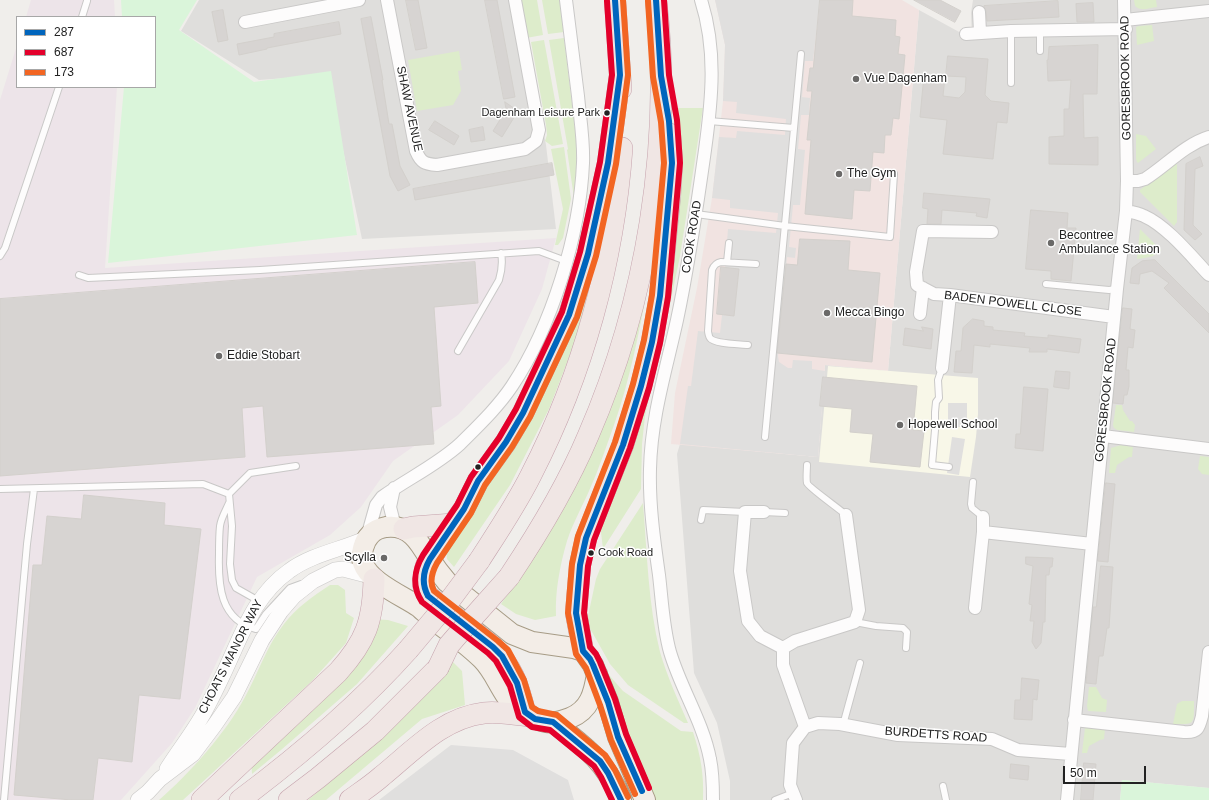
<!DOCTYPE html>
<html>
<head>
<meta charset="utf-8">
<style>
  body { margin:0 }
  #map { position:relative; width:1209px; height:800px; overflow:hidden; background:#f0eeeb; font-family:Arial,sans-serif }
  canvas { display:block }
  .legend { position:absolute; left:16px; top:16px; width:140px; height:72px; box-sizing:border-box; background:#fff; border:1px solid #a7a7a7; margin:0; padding:5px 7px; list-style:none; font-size:12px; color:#222 }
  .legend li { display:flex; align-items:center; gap:8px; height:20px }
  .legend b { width:20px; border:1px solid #a7a7a7 }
  .scale { position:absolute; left:1063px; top:766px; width:83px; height:18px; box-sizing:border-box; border:2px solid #222; border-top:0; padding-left:5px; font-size:12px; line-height:14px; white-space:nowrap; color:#222; -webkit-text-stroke:3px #fff; paint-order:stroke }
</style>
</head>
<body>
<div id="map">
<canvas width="1209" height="800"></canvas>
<ul class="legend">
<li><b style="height:5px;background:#0065bd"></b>287</li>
<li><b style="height:5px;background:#e4002b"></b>687</li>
<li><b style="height:5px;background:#f26522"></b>173</li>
</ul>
<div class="scale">50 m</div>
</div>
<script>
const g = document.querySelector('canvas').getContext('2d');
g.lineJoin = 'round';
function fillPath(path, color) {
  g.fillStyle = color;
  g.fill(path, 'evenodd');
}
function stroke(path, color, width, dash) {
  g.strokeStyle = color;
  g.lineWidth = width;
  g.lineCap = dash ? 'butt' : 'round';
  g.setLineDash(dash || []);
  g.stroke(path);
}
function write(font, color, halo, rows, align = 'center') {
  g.font = font + ' Arial,sans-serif';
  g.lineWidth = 3;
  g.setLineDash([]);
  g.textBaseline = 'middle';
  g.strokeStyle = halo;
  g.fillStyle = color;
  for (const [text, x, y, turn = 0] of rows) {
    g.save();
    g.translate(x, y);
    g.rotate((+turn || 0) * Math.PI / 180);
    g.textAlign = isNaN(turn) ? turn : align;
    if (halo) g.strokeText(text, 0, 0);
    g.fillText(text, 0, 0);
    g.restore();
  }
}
fillPath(new Path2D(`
  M199 0H518L546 145 556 229 362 239 327 75 259 80 181 31Z
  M973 0H1209V788L1122 780 1120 800H730V781L717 723 694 673 677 454 680 444 818 457 825 365 888 371 919 10 972 39 971 13Z`), '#dfdedc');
fillPath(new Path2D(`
  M715 0H902L919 10 888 371 825 365 818 457 671 444 675 393 697 288 712 198 723 101 725 45Z`), '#f1e3e1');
fillPath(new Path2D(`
  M31 0H114L115 17H26Z
  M17 45V87H117L105 268 556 238 542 289 509 361 458 415 393 461 361 507 330 535 257 577 195 708 172 743 121 800H0V100Z`), '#ede4e9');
fillPath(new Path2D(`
  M828 366 978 378V414L976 437 970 477 819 462Z`), '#f8f7e8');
fillPath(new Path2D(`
  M519 0H537L543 35 526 38Z
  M542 0H561L564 32 548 34Z
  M1134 0H1156L1157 7C1149 8 1141 12 1135 6Z
  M1152 25 1154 41 1137 45 1136 27 1139 26Z
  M564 38 576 137 577 167 574 198 567 150 568 149 549 40Z
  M544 40 563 144 552 146 545 141 547 135 546 125 531 42Z
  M459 51 462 70 458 71 461 91 453 105 417 111 408 60Z
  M678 108H703L680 256 668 314 645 416 642 444 641 489 603 549 599 516 666 258Z
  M1136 134 1146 136 1156 149 1138 163 1137 162 1136 159Z
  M564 147 571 199 563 238 558 245H555L563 209 551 149Z
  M1175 162 1177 164V222L1174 226 1140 192V190Z
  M605 224 579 332 549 409 510 485 454 567 447 559 446 550Z
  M1140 229 1161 250C1155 257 1146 258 1137 259Z
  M648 286C639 332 630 380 614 425 606 447 599 469 589 491 582 507 573 523 567 541 560 565 555 591 556 616L535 620 516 614 501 604 544 538Z
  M1116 405H1122L1123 410 1130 421H1132L1135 425 1134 432 1117 430 1114 428 1113 425Z
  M1121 445 1133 447 1132 457H1129L1117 465 1115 473H1109L1111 448Z
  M1200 456 1209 457V475L1202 474 1198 469Z
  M643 503C647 551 648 604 660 652 667 676 678 700 688 723H684L628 685 610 664 596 639 588 625V616L596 579 600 569Z
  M330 585H338L345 590 346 613 354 618 346 643 312 681 183 800H159C189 774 226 733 245 697 258 674 267 645 284 624 296 608 313 596 330 585Z
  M372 619 388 620 408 626 357 684 281 750 252 774 251 757Z
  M453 662 462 671 465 705 422 719 326 800H308L353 762 422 697Z
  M602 667 623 691 681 731 693 732C701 757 704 774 703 800H650Z
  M1089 687H1096L1102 698 1107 700 1106 712 1088 711 1087 706Z
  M1182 701H1194C1194 726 1195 724 1173 724L1177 704Z
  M1085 728 1105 729 1104 739 1100 740 1089 746 1087 753H1082Z`), '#ddeccb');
fillPath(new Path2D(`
  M121 0H197L179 30 254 82 331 71 357 235 108 263 124 87H155V17H122Z
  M1122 780 1209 788V800H1120Z`), '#daf5da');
fillPath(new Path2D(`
  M715 0H820L813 61H805L802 97 810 98 809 115H801L798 149 805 150 800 205H793L789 247 796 248 795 258 787 257 778 356 779 362 788 368H792L793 360 812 361V369L825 371 818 457 680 444 688 386H691L698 331 720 333 722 315 734 316 739 270 725 268 728 229 776 233 778 213 730 208V200L712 198 719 137 736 138 737 131 785 135 786 119 736 113 737 102 723 101 725 45Z
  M948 403H967V427H948Z
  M952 437 965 439 959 475 947 473Z
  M451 745 513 750 568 780 574 800H379Z`), '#e0dfde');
const building = new Path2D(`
  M406 0H418L427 48 416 50Z
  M485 0H497L515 97 504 99Z
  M820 0H853L852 16 896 20 895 36 900 37 898 54 905 55 899 119 893 118 891 135H885L884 153 873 152 870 191 854 190 852 219 805 214 811 140H807L812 91H807L810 68H813Z
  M914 0H940L961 11 955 22Z
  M1058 1 1059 17 987 21 986 11 984 7V6Z
  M1093 3 1094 22H1077L1076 4Z
  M223 10 228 40 218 42 212 12Z
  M371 17 383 80H382L389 124H392L400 166 410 185 398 191 390 176 361 19Z
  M339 22 341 34 267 48V49L239 55 237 44 274 37V34Z
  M1098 45 1097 94H1083L1084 138 1098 137V165L1049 164V137L1064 136V109H1069L1071 80 1048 81 1047 60H1048L1049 47Z
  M948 56 988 59 985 95 991 101 1009 103 1007 123 997 122 993 159 943 154 947 120 920 117 924 75 945 77 943 96 959 98 965 92 966 77 946 76Z
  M505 102 518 111 502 137 493 131 506 110Z
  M435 121 459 136 454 145 429 130Z
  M483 127 485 140 471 142 469 130Z
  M1200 157 1203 166 1195 169 1193 225 1202 234 1195 240 1184 230 1186 164Z
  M552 163 554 175 415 200 413 189Z
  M924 193 990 199 987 218 976 216 977 213 942 210 941 224H927L928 209 923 208Z
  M1031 210 1068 213 1067 228H1076L1071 281 1051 279V271L1026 269Z
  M800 239 850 241 848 270 880 273 872 362 777 353 786 264 797 265Z
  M1155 260 1209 314V333L1164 288 1169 283 1152 271 1140 274 1139 284 1130 283 1132 268 1142 261Z
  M475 262 478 303 434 307 441 406 431 407 434 444 267 457 263 406 242 408 245 457 0 476V299Z
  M721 267 739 269 734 316 717 314Z
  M1123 308 1132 309 1130 329 1135 330 1133 348 1128 347 1126 370H1129V386L1127 395H1124L1123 404 1113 403Z
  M973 319 984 321V326L993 327V330L1025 333 1024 336 1048 338V335L1081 339 1079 353 1047 349V352H1029L1030 348 990 344V347L974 345 972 373 954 372 956 351H961L963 328Z
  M922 327 933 329 931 349 903 345 905 328 923 331Z
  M1056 371 1070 372 1069 389 1054 387Z
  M823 377 917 386 913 430 924 431 920 467 870 462 873 434 850 432 852 409 820 406Z
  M1024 387 1048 389 1043 451 1015 448 1016 434H1020Z
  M1106 483 1115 484 1108 562 1098 561Z
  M84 495 165 503 164 525 201 529 180 699 139 695 132 762 98 758 93 800H72L14 795 33 565H42L47 516 81 519Z
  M1026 557 1053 558 1052 567H1050L1049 575H1046L1045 622H1043L1041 643 1036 649 1032 642 1034 621H1030L1032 605 1029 604 1033 566 1026 564Z
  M1101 566 1113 567 1109 628H1107L1103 656H1099L1096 684 1086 683 1093 607H1096Z
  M1022 678 1039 680 1037 700 1033 699 1032 720 1014 719 1015 700H1020Z
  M1084 763 1096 764 1093 800H1081Z
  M1011 764 1029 766 1028 780 1010 778Z`);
fillPath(building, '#d7d4d2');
stroke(building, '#d3d0cc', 1);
const service = new Path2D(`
  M82 17 87 1
  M1011 31V83
  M1040 51V30
  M709 121 794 128
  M696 214 785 226 890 237 894 174
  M0 256 5 248 59 87
  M727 262 729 243
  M79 275 88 278 260 270 539 251 566 261
  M1046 284 1109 290 1117 289
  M748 345C740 344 714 344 710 338 709 337 708 332 708 331L712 270C714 265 716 263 721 262L756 264
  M458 351 499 280C502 270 503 263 501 253
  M942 368 938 380 939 398 936 402 935 412V430L932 465 949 467
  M765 437 801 54
  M807 465C807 470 806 478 807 483 808 487 841 510 846 515
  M973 482 971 504 972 508 983 517
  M0 489 203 484 229 494
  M229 503C226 510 221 518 220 526 219 535 219 545 219 554 218 585 220 620 256 629L266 614 290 588 301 584
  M764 512 785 513
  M701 520 703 510 745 512
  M259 601 236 588 232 580 230 564 232 526 229 494 250 473 296 466
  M855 622 876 626 903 628 907 632 906 648
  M843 725 860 663
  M943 786 946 800
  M4 800 27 544 34 489
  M775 800 793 793`);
const minor = new Path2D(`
  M387 0 416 151C421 163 425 164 437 165L525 149 536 141 539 130 515 0
  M701 0C717 50 712 99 705 150 697 207 689 264 677 320 666 370 651 418 650 469 649 504 654 540 659 575 662 600 663 627 670 652 681 689 703 722 710 759 713 773 713 786 713 800
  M979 12 980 32
  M1125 20 1209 11
  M245 22 359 0
  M966 34 1011 31 1126 29
  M1127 181H1138L1145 179C1167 165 1184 145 1209 137
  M1126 211C1132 212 1138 213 1144 216 1167 226 1192 257 1209 275
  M992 232 923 231 916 272 917 285 934 294 950 295 1114 317
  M920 314 923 288
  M942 368 950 295
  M1103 436 1209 449
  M394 488 390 507 395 527
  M764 512H745L740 571 748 621 760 636 783 648
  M983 517V532
  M367 537 376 505 382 497C407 479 437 465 460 444 478 426 498 407 512 386 552 326 580 234 583 163 584 141 580 118 578 96 574 64 570 32 566 0
  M975 608 983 532 1092 544
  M1074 720 1184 732C1198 733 1199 728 1202 716L1209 652
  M805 727 783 665V648L795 641 855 622 859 610 846 515
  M796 800 790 785 793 743 805 727 818 723 840 724 898 735 992 739 1018 750 1071 754
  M1067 800 1117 289 1126 211 1127 181 1124 0`);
const tertiary = new Path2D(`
  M167 769C180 748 196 729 207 707 216 690 224 673 232 655 246 624 259 592 289 571 312 554 341 550 367 538
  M138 800 148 792 160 779 193 754 214 726 234 697 262 640 281 611 294 596 313 581 335 570 343 569 370 576`);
const primary = new Path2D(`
  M597 674C594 693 590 710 570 718 550 726 540 723 523 711 517 706 511 703 507 697 498 684 493 670 482 659 468 645 451 633 435 621 430 616 424 612 419 607 403 596 369 582 363 563 360 554 364 541 370 535 374 530 380 528 386 527 409 524 419 541 429 558 435 567 441 575 447 582L512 634 532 642 574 648 583 651 586 655 593 665 608 702 618 737 645 800
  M553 722C584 746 607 762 621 800`);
const trunk = new Path2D(`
  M615 0 621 89
  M404 529 413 527 453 524
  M479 561C497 533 516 505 531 475 583 374 614 261 622 148
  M509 577C539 532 567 486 588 436 646 303 673 144 656 0
  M583 651 576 613 580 565 586 538 623 445 641 386 652 342 660 296 670 196 672 163 670 134
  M525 712C518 684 513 668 493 647L428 596 424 589 423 582 426 566 453 524 464 509 478 481 506 442 523 413 569 315 588 254 608 163 620 75
  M202 800 338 672C366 641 373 621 374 579
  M240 800C300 755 358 706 408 650
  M289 800 318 778 375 731 438 668
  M350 800C361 792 372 785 382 776 413 751 442 718 484 713 499 711 515 715 530 716`);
stroke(service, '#c9c8c7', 8);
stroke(minor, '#c9c8c7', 14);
stroke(tertiary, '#c9c8c7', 16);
stroke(primary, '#a79c86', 22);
stroke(trunk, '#c5a2ac', 22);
stroke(service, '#fdfcfc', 6);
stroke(minor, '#fdfcfc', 12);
stroke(tertiary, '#fdfcfc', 15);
stroke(primary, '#f3ede7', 20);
stroke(trunk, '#f0e6e4', 21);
const trunkBridge = new Path2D(`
  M408 650 450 600 479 561
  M438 668 449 645 468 623 509 577`);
stroke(trunkBridge, '#c5a2ac', 22, []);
stroke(trunkBridge, '#f0e6e4', 21);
stroke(new Path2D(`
  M615 0 620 75 608 163 588 254 569 315 523 413 506 442 478 481 464 509 430 559C423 571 421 583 428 596L493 647 502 656 517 683 525 712 535 719 553 722 600 761 608 773 621 800
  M642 791 618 737 608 702 593 665 590 659 583 651 576 613 580 565 586 538 623 445 641 386 652 342 660 296 672 163 669 121 661 76 656 0`), '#0065bd', 6);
stroke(new Path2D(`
  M607 1 612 75 600 162 580 252 562 312 516 409 499 438 471 477 457 505 423 555C414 570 412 587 422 602L488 653 496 661 510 686 519 717 532 727 550 730 594 766 601 777 612 800
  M649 788 626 734 615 699 600 662 596 654 590 647 584 613 588 566 594 540 630 448 649 388 660 343 668 297 680 163 677 120 669 75 664 0`), '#e4002b', 6);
stroke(new Path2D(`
  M623 0 628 75 616 164 596 256 577 317 530 417 512 447 485 485 471 513 437 563C432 572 429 582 434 591L498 641 508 650 524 680 532 707 538 711 557 715 605 755 615 770 628 797
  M635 794 611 740 600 705 586 668 576 654 568 613 572 564 578 536 615 442 633 384 644 340 652 295 664 163 661 122 653 77 648 1`), '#f26522', 6);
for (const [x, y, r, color] of [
  [856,79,4,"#6a6968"],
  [607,113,3.5,"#222"],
  [839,174,4,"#6a6968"],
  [1051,243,4,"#6a6968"],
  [827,313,4,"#6a6968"],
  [219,356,4,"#6a6968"],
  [900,425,4,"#6a6968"],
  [478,467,3.5,"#222"],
  [591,553,3.5,"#222"],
  [384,558,4,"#6a6968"]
]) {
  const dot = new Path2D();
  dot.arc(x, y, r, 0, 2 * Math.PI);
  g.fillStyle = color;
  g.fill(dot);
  stroke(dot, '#fff', 1.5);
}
write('11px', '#222', '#fff', [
  ["Dagenham Leisure Park",600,113],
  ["Cook Road",598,553,"left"]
], 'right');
write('12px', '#222', '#fff', [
  ["GORESBROOK ROAD",1126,78,-91],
  ["SHAW AVENUE",409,109,78],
  ["COOK ROAD",692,237,-81],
  ["BADEN POWELL CLOSE",1013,304,7],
  ["GORESBROOK ROAD",1106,400,-84],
  ["CHOATS MANOR WAY",231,657,-63],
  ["BURDETTS ROAD",936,735,4]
]);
write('12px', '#222', '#fff', [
  ["Vue Dagenham",864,79],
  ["The Gym",847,174],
  ["Becontree",1059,236],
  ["Ambulance Station",1059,250],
  ["Mecca Bingo",835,313],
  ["Eddie Stobart",227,356],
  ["Hopewell School",908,425],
  ["Scylla",376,558,"right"]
], 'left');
</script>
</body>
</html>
